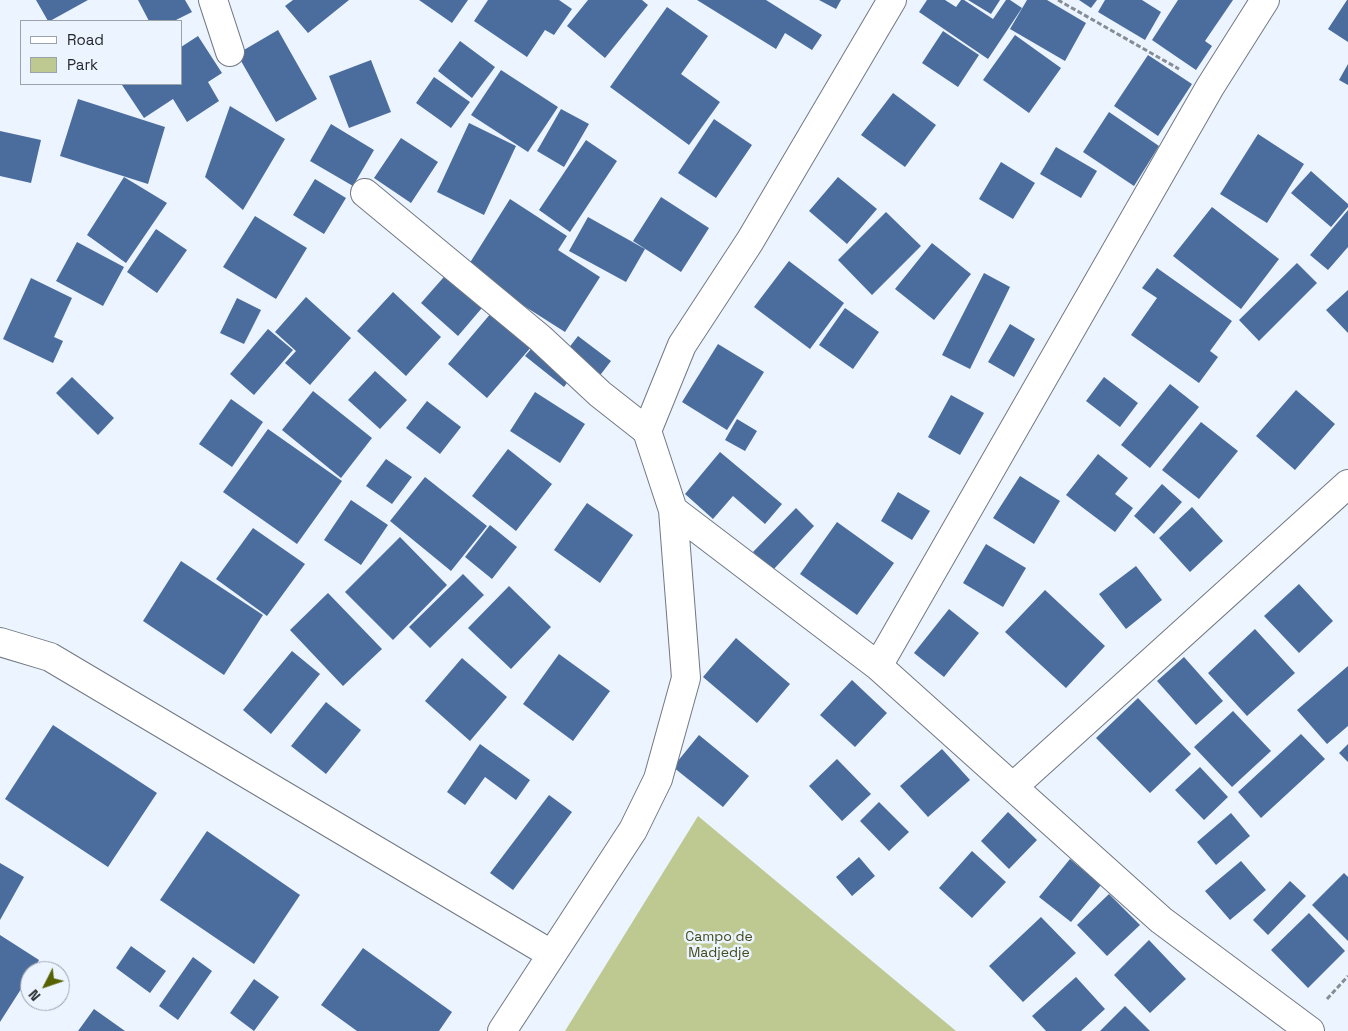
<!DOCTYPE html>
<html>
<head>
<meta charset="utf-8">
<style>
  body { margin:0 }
  #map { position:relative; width:1348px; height:1031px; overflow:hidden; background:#ecf4ff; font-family:"Space Grotesk",sans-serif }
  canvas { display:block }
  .legend { position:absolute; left:20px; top:20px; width:162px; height:65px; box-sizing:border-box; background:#ecf4ff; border:1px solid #9ca2aa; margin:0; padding:6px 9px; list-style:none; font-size:15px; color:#24272b }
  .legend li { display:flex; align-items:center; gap:10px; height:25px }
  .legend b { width:25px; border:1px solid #9ca2aa }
  .north { position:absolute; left:20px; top:961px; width:50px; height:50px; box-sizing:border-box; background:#ecf4ff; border:1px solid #9ca2aa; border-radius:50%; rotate:229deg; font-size:14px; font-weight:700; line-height:20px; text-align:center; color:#24272b }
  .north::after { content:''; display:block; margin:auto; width:18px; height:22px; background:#566100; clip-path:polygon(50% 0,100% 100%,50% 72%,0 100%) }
</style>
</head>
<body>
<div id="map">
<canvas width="1348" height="1031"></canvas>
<ul class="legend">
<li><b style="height:6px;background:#fff"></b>Road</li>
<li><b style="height:14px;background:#bec992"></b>Park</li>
</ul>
<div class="north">N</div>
</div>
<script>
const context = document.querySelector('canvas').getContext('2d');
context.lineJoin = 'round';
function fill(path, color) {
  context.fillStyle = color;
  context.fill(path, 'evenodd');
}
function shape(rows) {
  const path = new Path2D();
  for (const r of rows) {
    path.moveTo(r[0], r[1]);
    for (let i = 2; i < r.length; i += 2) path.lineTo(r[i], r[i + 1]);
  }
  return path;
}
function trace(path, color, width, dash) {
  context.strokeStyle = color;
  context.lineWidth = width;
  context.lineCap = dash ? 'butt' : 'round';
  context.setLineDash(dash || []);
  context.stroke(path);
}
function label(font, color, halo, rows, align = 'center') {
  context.font = font + ' "Space Grotesk",sans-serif';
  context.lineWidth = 5;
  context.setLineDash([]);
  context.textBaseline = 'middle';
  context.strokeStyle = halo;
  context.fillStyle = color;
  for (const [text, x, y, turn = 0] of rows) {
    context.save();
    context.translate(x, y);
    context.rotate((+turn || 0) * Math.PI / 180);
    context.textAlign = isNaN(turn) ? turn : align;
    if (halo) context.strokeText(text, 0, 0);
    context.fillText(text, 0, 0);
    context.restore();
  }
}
const green = shape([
  [698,816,956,1031,565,1031]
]);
const building = shape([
  [36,0,88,0,50,21,48,21],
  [138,0,185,0,192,12,174,21,149,21],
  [293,0,349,0,308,33,285,6],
  [419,0,468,0,452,23],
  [488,0,559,0,572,9,554,35,545,30,527,57,474,21],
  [588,0,642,0,648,5,605,58,567,26],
  [697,0,766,0,822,35,812,50,785,33,776,49],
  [819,0,841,0,836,9],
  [927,0,945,0,956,7,961,0,964,0,993,19,1006,0,1010,0,1022,8,988,59,919,12],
  [968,0,1000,0,991,14],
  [1027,0,1047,0,1086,23,1065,61,1010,29],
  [1079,0,1097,0,1091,8],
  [1105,0,1142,0,1161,12,1145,40,1098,12],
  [1178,0,1233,0,1205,41,1212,46,1196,70,1152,40],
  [1347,0,1348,0,1348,42,1328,29],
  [667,7,708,36,681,74,720,102,689,145,610,87],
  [278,30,317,99,276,122,237,54],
  [943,31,979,55,958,87,922,63],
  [1015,35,1061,68,1029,113,983,80],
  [198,36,222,73,208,82,219,101,187,122,173,99,144,118,122,85,181,84,181,47],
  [460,41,495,67,472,98,438,71],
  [1148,55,1192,84,1158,136,1114,106],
  [371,60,391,112,349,128,329,76],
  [1348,64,1348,85,1339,80],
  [501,70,558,107,528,152,471,115],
  [434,77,470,102,451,128,416,103],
  [893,93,936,125,905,167,861,135],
  [78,99,165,127,148,184,60,156],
  [230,106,285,139,243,210,205,177],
  [561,109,589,124,564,167,537,151],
  [1109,112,1159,146,1134,186,1083,152],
  [714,119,752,145,716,198,678,173],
  [469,123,516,146,484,215,437,192],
  [331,124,374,150,353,186,310,161],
  [0,131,41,140,31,183,0,176],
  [1258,134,1304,164,1267,223,1220,194],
  [401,138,438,162,411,203,374,178],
  [586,140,617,161,570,232,539,210],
  [1056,147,1097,171,1081,198,1040,174],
  [1001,162,1035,183,1013,219,979,199],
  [1311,171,1348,204,1348,207,1331,227,1291,193],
  [124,177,167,203,126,263,87,235],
  [838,177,877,209,847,244,809,211],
  [315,179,346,198,324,234,293,215],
  [661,197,709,228,681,272,633,241],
  [510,199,567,236,558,250,600,277,565,332,466,269],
  [1212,207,1279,259,1241,309,1173,256],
  [1348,210,1348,247,1328,270,1310,255],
  [886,212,921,246,872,295,838,260],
  [255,216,307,248,276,299,223,267],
  [588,217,645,249,626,282,569,251],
  [156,229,187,250,157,293,127,272],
  [77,242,124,267,103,306,56,281],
  [932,243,971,274,934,320,895,289],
  [789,261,844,303,810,349,754,307],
  [1297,263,1317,283,1259,341,1239,320],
  [1157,268,1232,321,1210,351,1218,357,1199,383,1131,335,1157,298,1142,288],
  [450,270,487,302,458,336,421,303],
  [984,273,1010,287,970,369,942,355],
  [31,278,72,298,54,337,63,341,53,363,3,339],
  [1348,290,1348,333,1326,310],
  [393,292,441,337,406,376,357,331],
  [306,297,351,338,310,385,285,363,296,351,275,332],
  [237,298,261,310,244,344,220,333],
  [845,308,879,332,853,369,819,345],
  [492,312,532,346,487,398,448,364],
  [1010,324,1035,339,1014,377,988,362],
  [268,329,293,350,254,395,230,374],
  [578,336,611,361,598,378,565,353],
  [536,343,574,373,564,387,525,356],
  [718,344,764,372,727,430,682,402],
  [375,371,407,400,380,429,348,400],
  [72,377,114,418,98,435,56,393],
  [1104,377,1138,403,1120,427,1086,401],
  [1170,384,1199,407,1150,468,1121,445],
  [1296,390,1335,424,1295,470,1256,436],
  [313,391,372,438,341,478,282,430],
  [535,392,585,424,560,463,510,431],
  [951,395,984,413,960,455,928,437],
  [231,399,263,422,232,467,199,444],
  [427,401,461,427,440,454,406,428],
  [737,419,757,431,745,451,725,440],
  [1201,422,1238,451,1199,499,1162,470],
  [268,429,342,481,297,544,223,492],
  [508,449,552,484,516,531,472,496],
  [720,452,782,504,765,524,733,496,713,519,685,494],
  [1098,454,1128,478,1115,494,1133,508,1115,532,1066,495],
  [386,459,412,477,392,504,366,486],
  [1020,476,1060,501,1034,544,993,518],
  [425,477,487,526,451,571,390,521],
  [1162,484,1182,502,1154,534,1134,516],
  [898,492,930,511,912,540,881,521],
  [351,500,388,525,361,565,324,540],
  [587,503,633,535,600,583,554,550],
  [1192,507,1223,541,1190,572,1159,538],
  [796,508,814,526,773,570,753,552],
  [837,522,894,563,857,615,800,574],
  [490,525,517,547,492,579,465,557],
  [253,528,305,564,267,616,216,579],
  [400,537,447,585,393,640,345,592],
  [986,544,1026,568,1003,607,963,583],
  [181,561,263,615,224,675,143,621],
  [1136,566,1162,600,1126,629,1099,594],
  [463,574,484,595,430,648,409,627],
  [1299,584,1333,621,1299,653,1264,616],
  [509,586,551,627,511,669,468,628],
  [1045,590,1105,646,1066,688,1005,632],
  [328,593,382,649,343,686,290,630],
  [949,609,979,633,944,677,914,653],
  [1255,629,1295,673,1247,716,1208,673],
  [736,638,790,684,757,723,703,677],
  [292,651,320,674,271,734,243,710],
  [559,654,610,691,573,741,523,704],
  [1184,657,1223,701,1196,725,1157,681],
  [462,658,507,697,470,741,425,701],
  [1348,666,1348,726,1327,744,1297,710],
  [852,680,887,713,855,747,820,715],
  [1138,698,1191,754,1150,793,1096,738],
  [326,702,361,730,326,774,291,746],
  [1233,711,1271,751,1232,787,1194,747],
  [53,725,157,793,108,867,5,799],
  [1301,734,1325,759,1261,818,1238,792],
  [699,735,749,776,723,807,673,767],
  [480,744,530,780,516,800,485,777,465,805,447,792],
  [1348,744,1348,762,1339,753],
  [942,749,970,780,928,817,900,786],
  [837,759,871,794,842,821,809,786],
  [1200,767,1228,797,1204,820,1175,790],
  [549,795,572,812,513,890,490,873],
  [879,802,909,832,889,851,860,821],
  [1008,812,1037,840,1009,869,981,841],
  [1231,813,1250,836,1216,865,1197,842],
  [207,831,300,895,254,964,160,900],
  [972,851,1006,882,972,918,939,888],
  [859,857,875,876,852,896,836,877],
  [1070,859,1101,885,1071,922,1039,897],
  [1241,861,1266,890,1230,920,1205,891],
  [0,863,24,877,0,920],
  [1344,873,1348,877,1348,941,1312,905],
  [1290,881,1306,896,1268,935,1253,920],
  [1109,894,1140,925,1107,956,1077,925],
  [1309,913,1345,951,1308,988,1271,950],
  [1041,917,1076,953,1023,1002,989,966],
  [0,935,39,960,33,971,30,971,30,975,0,1022],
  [1149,940,1186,979,1150,1013,1114,975],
  [131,946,166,971,150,993,116,968],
  [363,948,452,1012,439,1031,357,1031,321,1005],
  [193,957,212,971,178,1020,159,1006],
  [1076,977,1105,1009,1081,1031,1046,1031,1032,1016],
  [254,979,279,997,254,1031,230,1013],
  [1125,1006,1150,1031,1100,1031],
  [94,1009,125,1031,78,1031]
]);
const path = shape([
  [1058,0,1179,69],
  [1327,999,1348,976]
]);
const street = shape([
  [213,0,230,52],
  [365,193,540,338,600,394,647,431],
  [673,510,878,666,1161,920,1310,1031],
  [0,642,50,657,551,954],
  [878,666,1210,87,1265,0],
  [1014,786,1348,484],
  [502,1031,633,830,658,779,686,678,673,510,647,431,682,345,750,241,892,0]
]);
const parkNames = [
  ["Campo de",719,937],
  ["Madjedje",719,953]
];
fill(green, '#bec992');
fill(building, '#4b6d9e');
trace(street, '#727983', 30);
trace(path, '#878d94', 3, [5, 2.5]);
trace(street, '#fff', 28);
label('14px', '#454c1c', '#ecf4ff', parkNames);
</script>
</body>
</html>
